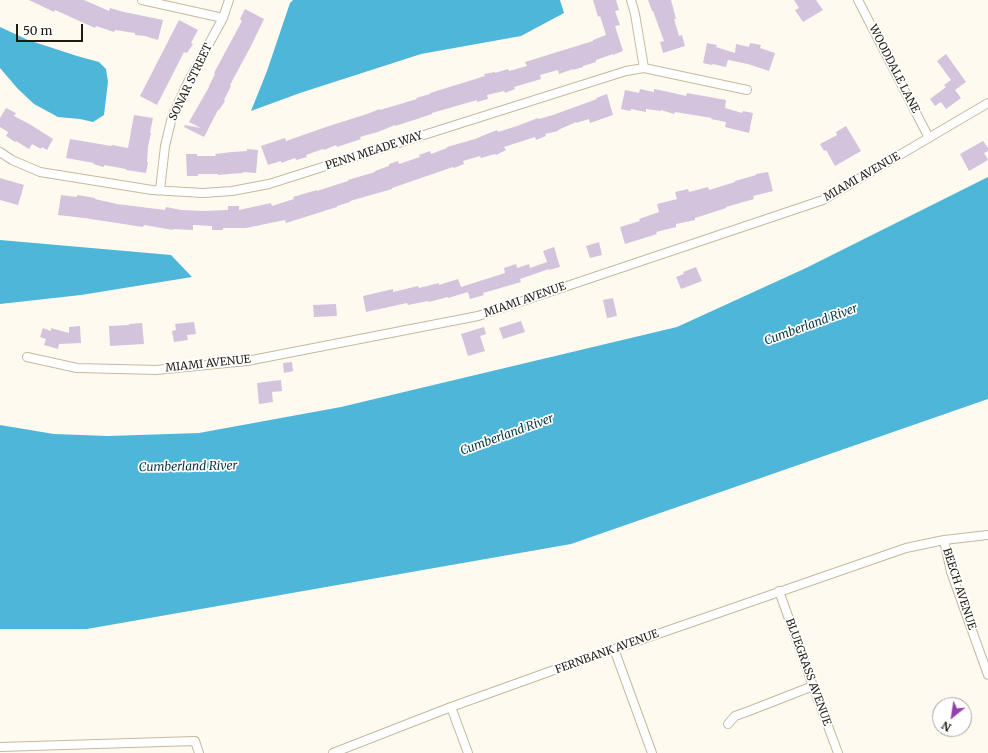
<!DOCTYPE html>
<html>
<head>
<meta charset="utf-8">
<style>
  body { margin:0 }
  #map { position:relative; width:988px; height:753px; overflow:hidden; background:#fefaef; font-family:Merriweather,serif }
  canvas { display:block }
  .north { position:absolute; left:932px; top:697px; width:40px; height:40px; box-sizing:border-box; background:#fff; border:1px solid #a6a4a0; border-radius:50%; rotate:210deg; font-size:11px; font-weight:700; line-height:16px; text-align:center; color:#201b11 }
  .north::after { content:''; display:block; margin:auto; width:14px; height:18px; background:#9340af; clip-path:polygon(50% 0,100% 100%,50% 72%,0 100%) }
  .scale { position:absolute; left:16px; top:24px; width:67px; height:18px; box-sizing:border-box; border:2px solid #201b11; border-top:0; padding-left:5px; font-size:12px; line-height:14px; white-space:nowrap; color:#201b11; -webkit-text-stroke:3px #fff; paint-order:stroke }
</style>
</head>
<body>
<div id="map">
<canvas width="988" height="753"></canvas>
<div class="north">N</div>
<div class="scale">50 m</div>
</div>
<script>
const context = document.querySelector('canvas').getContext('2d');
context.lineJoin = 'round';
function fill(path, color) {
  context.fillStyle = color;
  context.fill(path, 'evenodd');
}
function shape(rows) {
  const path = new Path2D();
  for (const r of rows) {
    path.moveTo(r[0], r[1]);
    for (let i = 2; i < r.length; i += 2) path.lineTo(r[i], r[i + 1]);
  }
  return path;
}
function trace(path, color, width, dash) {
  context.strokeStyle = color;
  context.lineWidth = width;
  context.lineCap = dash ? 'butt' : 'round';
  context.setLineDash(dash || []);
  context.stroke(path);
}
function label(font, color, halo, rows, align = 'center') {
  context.font = font + ' Merriweather,serif';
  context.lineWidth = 3.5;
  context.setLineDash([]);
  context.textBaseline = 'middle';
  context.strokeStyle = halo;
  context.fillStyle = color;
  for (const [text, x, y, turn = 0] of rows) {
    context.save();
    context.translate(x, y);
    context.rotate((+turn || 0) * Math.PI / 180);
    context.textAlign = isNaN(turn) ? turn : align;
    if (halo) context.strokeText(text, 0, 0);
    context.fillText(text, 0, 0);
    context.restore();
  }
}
const water = shape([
  [293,0,560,0,564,13,521,36,421,54,300,93,251,111,267,71,290,3],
  [0,27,28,40,77,56,99,62,106,69,108,82,104,115,93,122,80,119,58,117,34,104,18,89,0,68],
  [988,177,988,399,571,544,87,629,0,629,0,425,54,434,108,436,199,433,341,407,677,327,806,268],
  [0,240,171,255,192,277,81,295,0,304]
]);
const building = shape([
  [29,0,84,0,109,11,110,8,124,12,163,20,158,40,145,36,135,35,135,33,115,30,114,32,96,26,95,28,55,10,54,12],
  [593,0,616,0,619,10,615,11,620,25,615,26,623,51,613,55,613,54,596,60,596,62,583,66,583,67,573,70,573,69,559,74,558,70,540,75,541,79,514,87,515,89,505,93,504,91,487,95,488,99,477,102,477,100,432,113,432,114,414,120,395,126,395,125,378,132,360,137,361,139,337,147,336,145,324,150,323,149,306,155,307,157,296,160,295,158,281,163,281,161,268,165,261,146,285,138,286,141,329,126,367,114,380,109,380,110,417,99,416,98,430,94,430,93,485,76,484,74,495,72,495,73,508,69,509,71,527,66,525,62,593,41,593,40,606,35,600,16,598,17],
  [648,0,671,0,676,19,674,19,679,36,682,35,685,46,663,53,660,42,664,41,653,11,652,11],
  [794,0,816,0,823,10,803,22,795,10,799,8],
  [245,9,264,19,251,46,230,85,231,86,224,100,225,101,219,110,218,110,204,137,184,127,185,125,201,128,189,122,209,87,209,86,215,74,214,73,242,21,240,19],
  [179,20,198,30,191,43,193,44,187,53,184,52,157,105,140,96],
  [707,43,717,45,716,47,735,53,736,44,749,47,750,43,761,45,760,48,775,53,769,71,748,64,728,60,726,67,713,64,712,65,703,63],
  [946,54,966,82,955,90,961,98,946,109,941,102,935,106,930,99,946,87,944,85,951,80,937,61],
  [640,89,654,92,654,89,669,92,686,96,687,93,726,100,725,108,742,113,743,111,753,113,749,133,725,127,726,122,711,119,712,118,675,112,674,114,661,110,661,111,646,109,646,112,631,109,630,111,621,109,625,90,639,93],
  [607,94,613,115,590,123,589,119,576,123,576,122,558,130,558,131,545,134,546,136,536,140,535,137,504,147,506,150,496,155,495,154,481,158,480,156,463,161,464,164,454,168,453,167,392,188,392,189,350,201,350,202,337,206,337,207,286,223,285,220,246,228,223,228,223,230,212,230,212,226,193,225,193,230,173,229,173,230,144,225,143,227,84,218,58,215,61,195,77,197,77,195,95,198,95,199,117,204,165,210,166,207,181,210,203,211,228,210,228,206,239,206,239,210,271,203,272,206,294,199,293,197,317,190,317,191,348,181,348,180,358,177,375,172,375,171,389,166,389,164,398,161,399,164,420,157,419,155,430,151,431,154,447,148,447,147,475,139,497,130,498,132,517,126,538,118,539,119,553,115,597,99,596,98],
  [6,108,16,113,14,116,31,125,53,139,47,150,42,147,41,149,32,144,29,149,16,141,15,142,6,136,8,132,0,127,0,118],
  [134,115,153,118,150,133,151,133,148,147,147,162,148,162,146,173,126,170,126,169,104,165,104,167,93,164,94,163,66,158,70,139,111,146,112,145,128,148],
  [846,126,861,151,835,166,826,150,824,151,820,144,837,135,836,132],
  [983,141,988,148,988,151,984,153,988,160,969,171,960,154],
  [247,149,258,150,256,173,243,172,243,173,229,174,218,175,218,174,198,174,198,176,187,176,186,154,197,154,197,156,216,156,215,154,232,152,247,151],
  [768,172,773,191,753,196,754,199,726,207,726,208,695,218,695,220,676,224,676,227,656,232,657,234,625,244,620,227,640,221,639,219,659,212,657,204,677,199,675,192,688,189,689,192,708,187,709,190,735,182,735,181,756,175,756,174],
  [0,178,24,185,18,205,0,200],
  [599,242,602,255,590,258,586,246],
  [554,247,560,267,549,270,549,269,520,279,521,282,483,293,484,295,470,299,468,292,448,298,448,297,429,302,428,301,408,305,407,303,366,312,363,296,393,289,393,292,418,286,419,288,439,283,439,285,458,279,461,287,505,273,504,268,516,264,517,268,529,264,530,268,547,262,543,251],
  [696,267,702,281,681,289,676,277,684,274,683,272],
  [613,298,617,316,607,318,603,300],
  [336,304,337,316,314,317,313,305],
  [521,321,525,332,503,339,499,328],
  [194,322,196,334,187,335,188,340,174,342,172,331,176,330,175,324],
  [142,323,144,344,110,346,109,326,129,325,129,324],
  [80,326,81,343,59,344,58,349,44,345,46,339,40,337,43,328,51,331,51,328,69,333,69,327],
  [484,327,486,334,480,336,485,351,468,356,461,334],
  [292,362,293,371,284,373,283,363],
  [281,380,282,391,272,392,273,402,259,404,257,383]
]);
const street = shape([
  [142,0,223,18],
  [631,0,635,14,644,68],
  [858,0,929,138],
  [0,152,12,160,40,172,152,190,203,193,232,191,269,184,626,71,644,68,747,90],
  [160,190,165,146,172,117,187,84,223,18,229,0],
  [27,357,77,368,156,370,247,361,478,316,823,200,988,103],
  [944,540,951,572,988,675],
  [779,591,813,686,838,753],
  [614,649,652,753],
  [451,707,468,753],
  [728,724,735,716,749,711,813,686],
  [0,747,195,741,199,753],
  [333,753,451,707,554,670,906,548,944,540,988,535]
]);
const streetNames = [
  ["WOODDALE LANE",894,69,63],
  ["SONAR STREET",191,82,-64],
  ["PENN MEADE WAY",374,151,-18],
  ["MIAMI AVENUE",862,177,-30],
  ["MIAMI AVENUE",525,300,-19],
  ["MIAMI AVENUE",208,364,-6],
  ["BEECH AVENUE",959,589,72],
  ["FERNBANK AVENUE",607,652,-20],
  ["BLUEGRASS AVENUE",808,672,70]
];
const waterNames = [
  ["Cumberland River",811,325,-20],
  ["Cumberland River",507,435,-20],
  ["Cumberland River",188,467,-1]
];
fill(water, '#4eb6d8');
fill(building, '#d3c3dc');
trace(street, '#c5b99f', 10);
trace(street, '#fff', 8);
label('11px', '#201b11', '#fff', streetNames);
label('italic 12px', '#073846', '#fff', waterNames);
</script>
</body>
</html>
